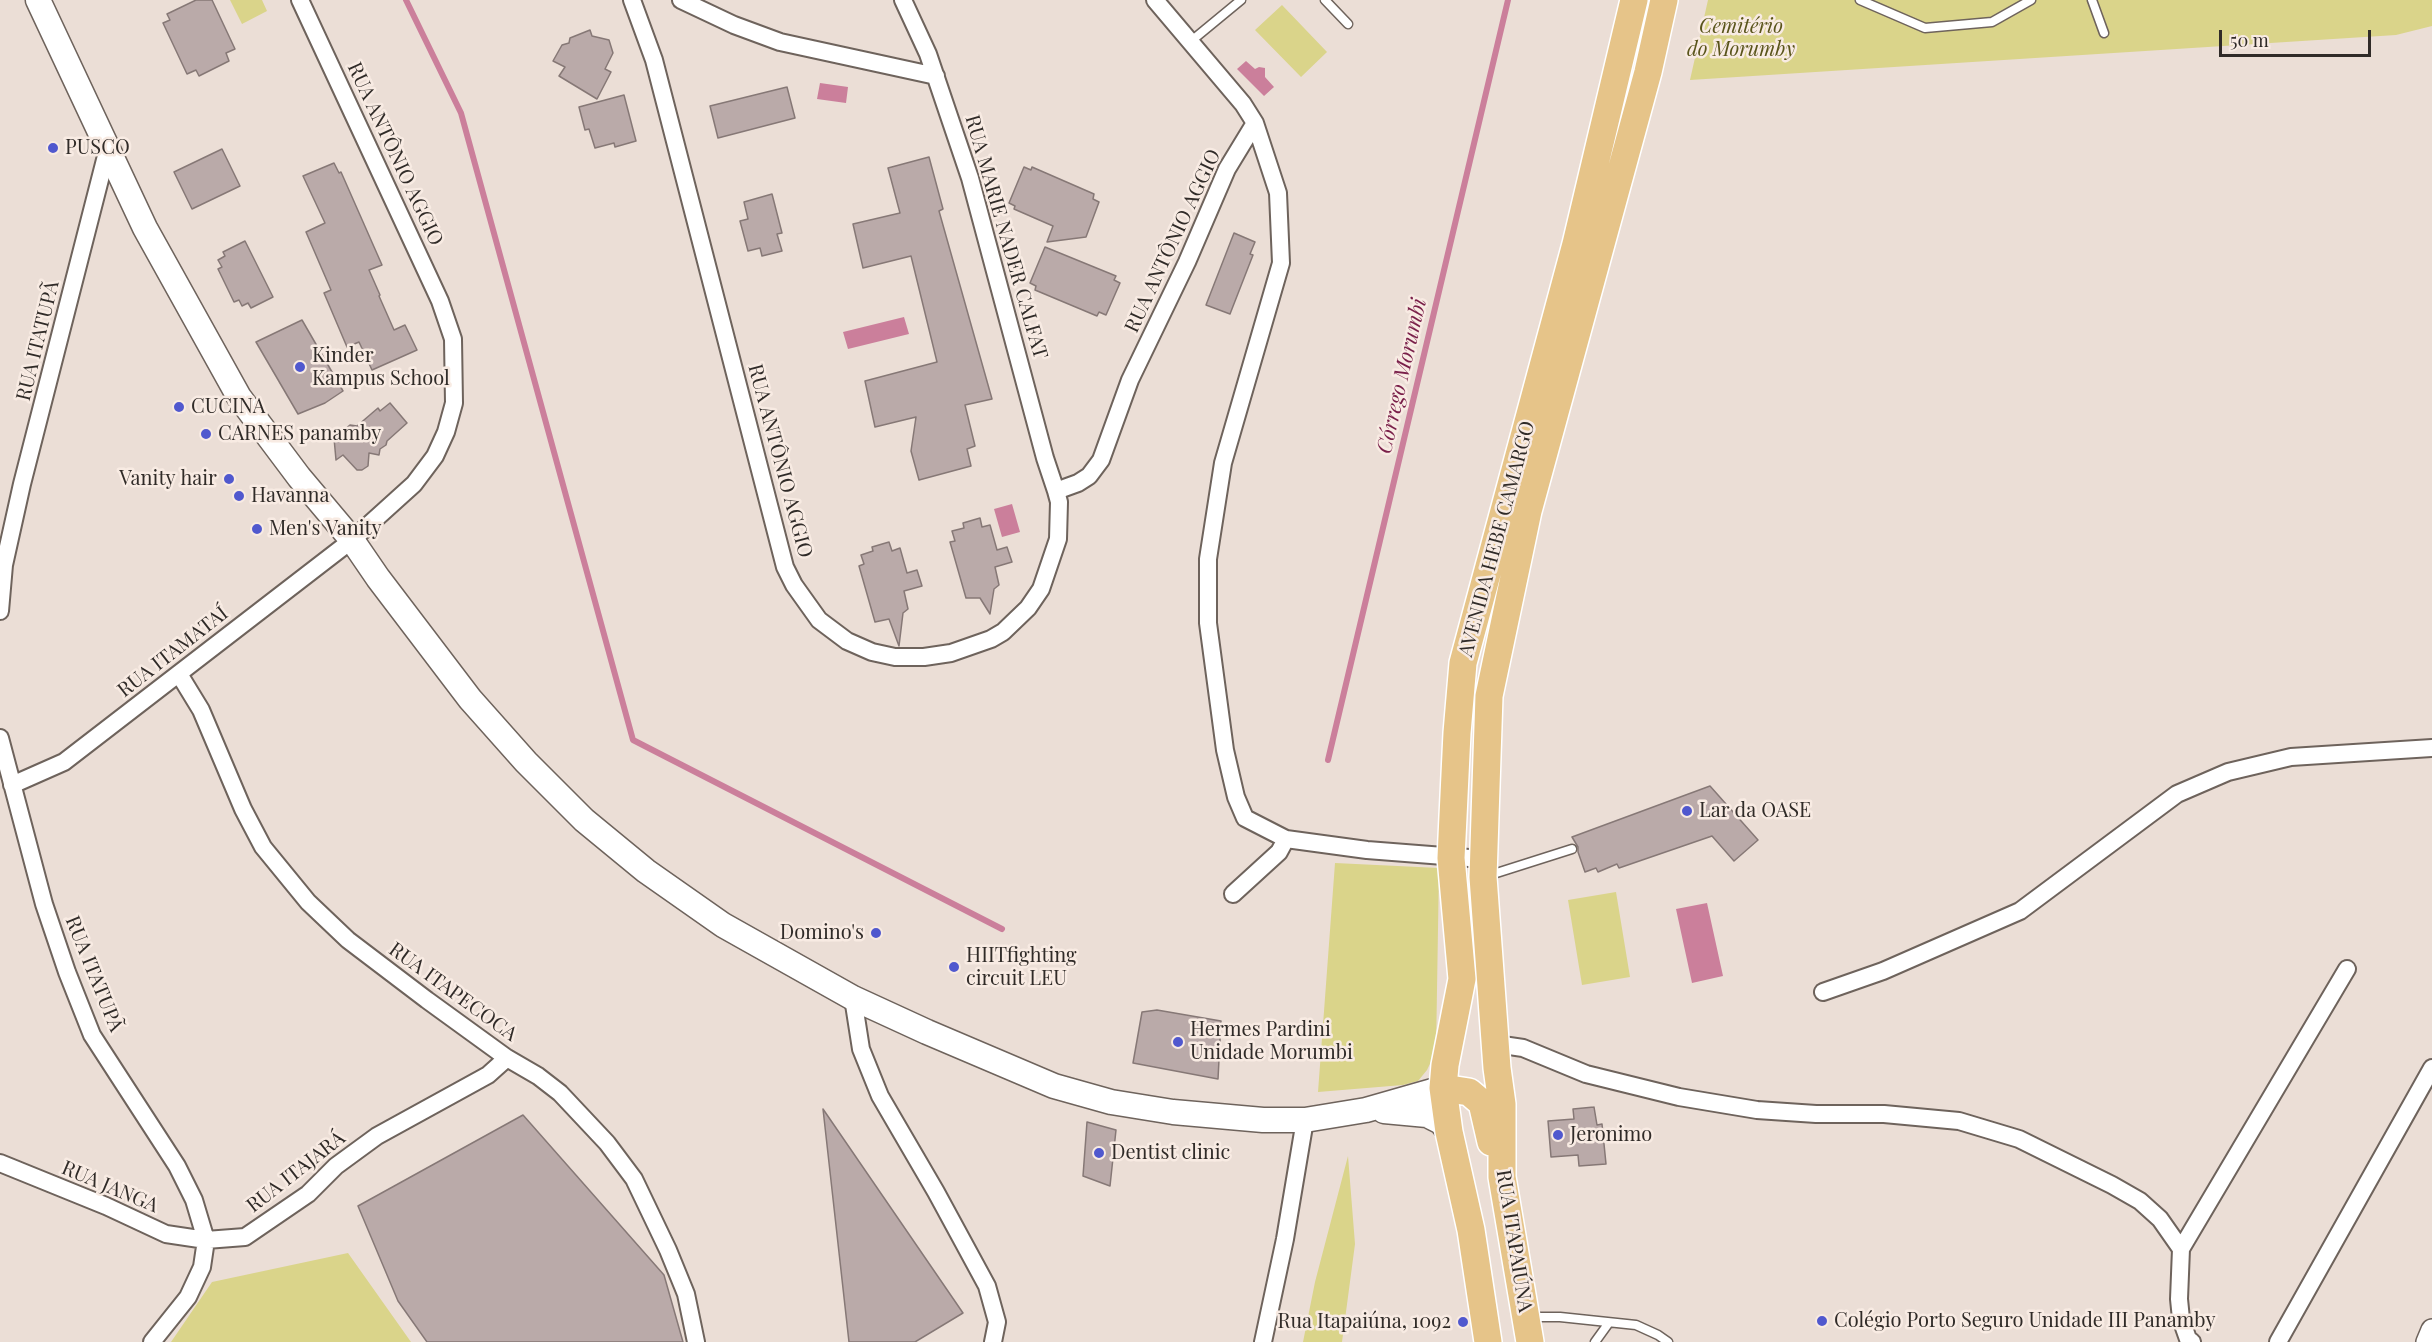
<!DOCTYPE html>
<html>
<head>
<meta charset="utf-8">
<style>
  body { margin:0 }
  #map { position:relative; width:2432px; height:1342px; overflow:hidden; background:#ebded6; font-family:"Playfair Display",serif }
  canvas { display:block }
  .scale { position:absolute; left:2219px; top:30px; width:152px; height:27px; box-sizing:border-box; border:3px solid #302b28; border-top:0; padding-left:8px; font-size:18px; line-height:21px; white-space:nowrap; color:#302b28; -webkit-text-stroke:4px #f8ebe3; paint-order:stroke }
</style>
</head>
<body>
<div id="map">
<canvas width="2432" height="1342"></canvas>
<div class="scale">50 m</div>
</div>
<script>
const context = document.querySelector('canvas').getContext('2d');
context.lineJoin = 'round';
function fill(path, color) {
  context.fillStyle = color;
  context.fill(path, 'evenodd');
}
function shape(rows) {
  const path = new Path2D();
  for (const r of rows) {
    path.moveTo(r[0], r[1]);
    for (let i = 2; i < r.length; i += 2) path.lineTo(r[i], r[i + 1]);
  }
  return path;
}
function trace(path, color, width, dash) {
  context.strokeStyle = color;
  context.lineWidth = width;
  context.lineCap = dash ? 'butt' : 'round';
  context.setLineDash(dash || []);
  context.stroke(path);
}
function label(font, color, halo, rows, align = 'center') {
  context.font = font + ' "Playfair Display",serif';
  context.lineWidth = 5;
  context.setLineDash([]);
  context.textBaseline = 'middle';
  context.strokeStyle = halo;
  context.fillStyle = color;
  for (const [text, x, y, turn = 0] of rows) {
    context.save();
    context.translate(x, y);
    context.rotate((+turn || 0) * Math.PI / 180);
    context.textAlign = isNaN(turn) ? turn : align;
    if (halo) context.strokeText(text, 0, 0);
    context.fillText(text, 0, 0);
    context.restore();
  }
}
const green = shape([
  [230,0,262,0,267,11,242,24],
  [1708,0,2432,0,2432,26,2396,35,1690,80],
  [1282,5,1327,52,1301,77,1255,30],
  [1335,863,1439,868,1436,1051,1427,1070,1418,1081,1403,1085,1318,1092],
  [1616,892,1630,977,1582,985,1568,900],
  [1348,1156,1355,1244,1342,1342,1303,1342,1315,1282],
  [348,1253,411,1342,171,1342,212,1282]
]);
const water = shape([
  [1246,61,1255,69,1259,67,1265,68,1265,77,1274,87,1264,96,1237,69],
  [820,83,848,87,846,103,817,99],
  [904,317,909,334,848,349,843,332],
  [1012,504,1020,532,1002,537,994,509],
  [1707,903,1723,976,1692,983,1676,909]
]);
const stream = shape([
  [406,0,461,113,633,740,1002,929],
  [1328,760,1508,0]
]);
const building = shape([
  [196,0,212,0,235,49,226,53,229,61,199,76,196,70,187,74,163,23,170,20,167,14,196,0],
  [590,30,592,36,609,40,613,53,605,69,611,72,597,99,559,76,565,67,553,61,562,45,569,43,570,38,590,30],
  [787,87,795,118,718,138,710,106,787,87],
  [624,95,636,141,615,147,614,143,595,148,589,129,585,130,579,107,624,95],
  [222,149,240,186,192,209,174,172,222,149],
  [929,157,943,209,939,211,992,399,965,405,975,446,967,449,971,466,919,480,911,451,916,417,875,427,865,381,937,362,911,256,863,268,853,224,900,213,888,168,929,157],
  [334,163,339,173,341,172,382,265,369,270,380,295,379,296,394,330,405,325,417,350,372,370,359,342,347,347,324,293,331,290,306,232,325,223,303,176,334,163],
  [1024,167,1031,170,1032,167,1094,194,1093,199,1099,202,1086,237,1047,242,1053,226,1014,209,1015,206,1009,203,1024,167],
  [772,194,782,233,777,234,782,251,762,256,760,248,748,251,740,221,748,219,744,202,772,194],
  [1234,233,1255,242,1250,254,1253,255,1230,314,1206,305,1234,233],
  [245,241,273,297,251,308,248,303,242,306,239,300,234,302,218,269,222,267,218,260,225,256,223,252,245,241],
  [1045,247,1116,276,1114,280,1120,283,1106,315,1099,312,1097,316,1035,290,1036,286,1030,283,1045,247],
  [302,320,343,391,325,403,298,414,256,342,302,320],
  [390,403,407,423,387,441,386,445,380,449,379,455,369,453,368,466,362,470,357,470,343,455,336,460,334,438,350,425,357,426,378,408,380,411,390,403],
  [980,518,982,527,990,525,997,550,1007,547,1012,562,995,567,999,585,994,589,990,614,980,598,966,598,950,542,955,541,952,531,964,528,963,523,980,518],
  [889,542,892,551,900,548,907,573,917,570,922,586,904,591,908,609,903,613,899,646,889,619,875,622,859,566,864,564,861,555,873,551,872,547,889,542],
  [1710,786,1758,840,1734,861,1712,836,1619,868,1617,864,1598,872,1596,868,1585,872,1578,852,1578,847,1572,837,1710,786],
  [1157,1010,1221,1021,1218,1079,1133,1063,1142,1012,1157,1010],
  [1594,1107,1597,1125,1602,1124,1606,1164,1579,1166,1578,1155,1551,1157,1548,1121,1574,1119,1573,1109,1594,1107],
  [823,1109,963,1313,915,1342,849,1342,823,1109],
  [523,1115,664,1275,683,1342,427,1342,398,1301,358,1206,523,1115],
  [1087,1122,1116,1130,1110,1186,1083,1176,1087,1122]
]);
const service = shape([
  [1325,0,1348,24],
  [1860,0,1925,28,1992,22,2031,0],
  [2092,0,2104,33],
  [1190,42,1241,0],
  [1487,876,1572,849],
  [1529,1317,1560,1317,1636,1325,1658,1335,1668,1342],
  [1595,1342,1608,1324]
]);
const minor = shape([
  [632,0,654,60,785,567,794,585,819,620,847,641,872,652,895,657,924,657,951,653,991,639,1003,632,1028,608,1041,589,1058,539,1059,502,1056,491,1078,483,1089,476,1101,460,1130,380,1187,262,1227,169,1255,123],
  [681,0,734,25,780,42,936,76],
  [903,0,928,54,970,178,1045,458,1056,491],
  [1155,0,1243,104,1255,123,1278,193,1281,263,1223,463,1208,559,1208,623,1225,750,1236,797,1245,818,1286,839],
  [0,611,4,565,22,484,107,152],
  [179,674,201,710,243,809,263,847,308,902,348,940,427,1000,507,1058,538,1076,560,1093,607,1143,634,1179,668,1250,686,1294,696,1342],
  [0,738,44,904,67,972,92,1035,177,1166,194,1200,206,1240,202,1267,188,1297,152,1342],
  [12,785,64,762,352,540,414,484,435,456,446,432,454,403,453,339,440,301,300,0],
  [1233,894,1279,852,1286,839,1367,850,1482,859],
  [1823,992,1883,971,2020,911,2177,794,2228,772,2291,757,2432,748],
  [853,998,861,1049,880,1096,936,1192,987,1286,997,1322,993,1342],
  [1496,1044,1523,1048,1586,1074,1679,1097,1757,1110,1816,1114,1884,1114,1959,1121,2019,1139,2112,1185,2140,1201,2160,1219,2181,1249,2179,1299,2181,1319,2188,1339,2192,1342],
  [0,1163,106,1206,166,1234,206,1240,245,1237,308,1194,336,1166,377,1136,488,1075,507,1058],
  [2181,1249,2347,969],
  [1263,1342,1285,1239,1305,1120],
  [2278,1342,2432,1068]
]);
const tertiary = shape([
  [2427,1342,2432,1330]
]);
const secondary = shape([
  [38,0,145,228,239,397,299,477,352,540,378,578,470,699,526,762,584,820,646,871,723,925,853,998,927,1032,1054,1086,1111,1102,1173,1112,1263,1120,1305,1120,1366,1110,1443,1088],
  [1384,1111,1427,1115,1441,1122,1449,1132]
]);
const primary = shape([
  [1443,1088,1469,1092,1482,1103,1491,1142],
  [1488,1342,1471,1230,1449,1132,1443,1088,1445,1065,1462,979,1451,858,1457,733,1463,663,1576,244,1634,0],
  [1530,1342,1502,1177,1502,1104,1497,1068,1483,877,1489,696,1528,511,1648,72,1664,0]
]);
const markers = [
  [53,148,6,"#5058ce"],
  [300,367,6,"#5058ce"],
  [179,407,6,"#5058ce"],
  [206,434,6,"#5058ce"],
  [229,479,6,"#5058ce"],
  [239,496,6,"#5058ce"],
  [257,529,6,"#5058ce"],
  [1687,811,6,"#5058ce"],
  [876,933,6,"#5058ce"],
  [954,967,6,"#5058ce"],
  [1178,1042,6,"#5058ce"],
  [1558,1135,6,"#5058ce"],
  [1099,1153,6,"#5058ce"],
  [1822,1321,6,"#5058ce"],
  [1463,1322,6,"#5058ce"]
];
const parkNames = [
  ["Cemitério",1741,27],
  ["do Morumby",1741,50]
];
const poiNames = [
  ["PUSCO",65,148],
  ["Kinder",312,356],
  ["Kampus School",312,379],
  ["CUCINA",191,407],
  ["CARNES panamby",218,434],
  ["Vanity hair",217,479,"right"],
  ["Havanna",251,496],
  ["Men's Vanity",269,529],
  ["Lar da OASE",1699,811],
  ["Domino's",864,933,"right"],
  ["HIITfighting",966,956],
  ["circuit LEU",966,979],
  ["Hermes Pardini",1190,1030],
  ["Unidade Morumbi",1190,1053],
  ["Jeronimo",1570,1135],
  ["Dentist clinic",1111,1153],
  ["Colégio Porto Seguro Unidade III Panamby",1834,1321],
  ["Rua Itapaiúna, 1092",1451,1322,"right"]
];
const streetNames = [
  ["RUA ANTÔNIO AGGIO",395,154,65],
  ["RUA MARIE NADER CALFAT",1006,237,74],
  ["RUA ANTÔNIO AGGIO",1173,241,-65],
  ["RUA ITATUPÃ",38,341,-76],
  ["RUA ANTÔNIO AGGIO",780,461,75],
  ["AVENIDA HEBE CAMARGO",1497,539,-75],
  ["RUA ITAMATAÍ",173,652,-38],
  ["RUA ITATUPÃ",94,974,68],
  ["RUA ITAPECOCA",453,992,36],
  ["RUA ITAJARÁ",296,1172,-38],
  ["RUA JANGA",110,1187,23],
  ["RUA ITAPAIÚNA",1514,1241,81]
];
const waterNames = [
  ["Córrego Morumbi",1402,376,-77]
];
fill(green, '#dad48a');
fill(water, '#cb7f9b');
trace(stream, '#cb7f9b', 6);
fill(building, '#baaaa9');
trace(building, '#867876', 1.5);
trace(service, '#6e635c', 11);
trace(minor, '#6e635c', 20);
trace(tertiary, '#6e635c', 24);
trace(secondary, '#6e635c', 27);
trace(primary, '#fff', 30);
trace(service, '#fff', 8);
trace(minor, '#fff', 16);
trace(tertiary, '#fff', 21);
trace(secondary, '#fff', 24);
trace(primary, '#e6c489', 27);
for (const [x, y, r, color] of markers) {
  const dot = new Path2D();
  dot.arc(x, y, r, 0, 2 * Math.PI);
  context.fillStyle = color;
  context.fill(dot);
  trace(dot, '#f8ebe3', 2);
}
label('italic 20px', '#59541a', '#f8ebe3', parkNames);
label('20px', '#302b28', '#f8ebe3', poiNames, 'left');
label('20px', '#302b28', '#f8ebe3', streetNames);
label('italic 21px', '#791f49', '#f8ebe3', waterNames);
</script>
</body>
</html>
